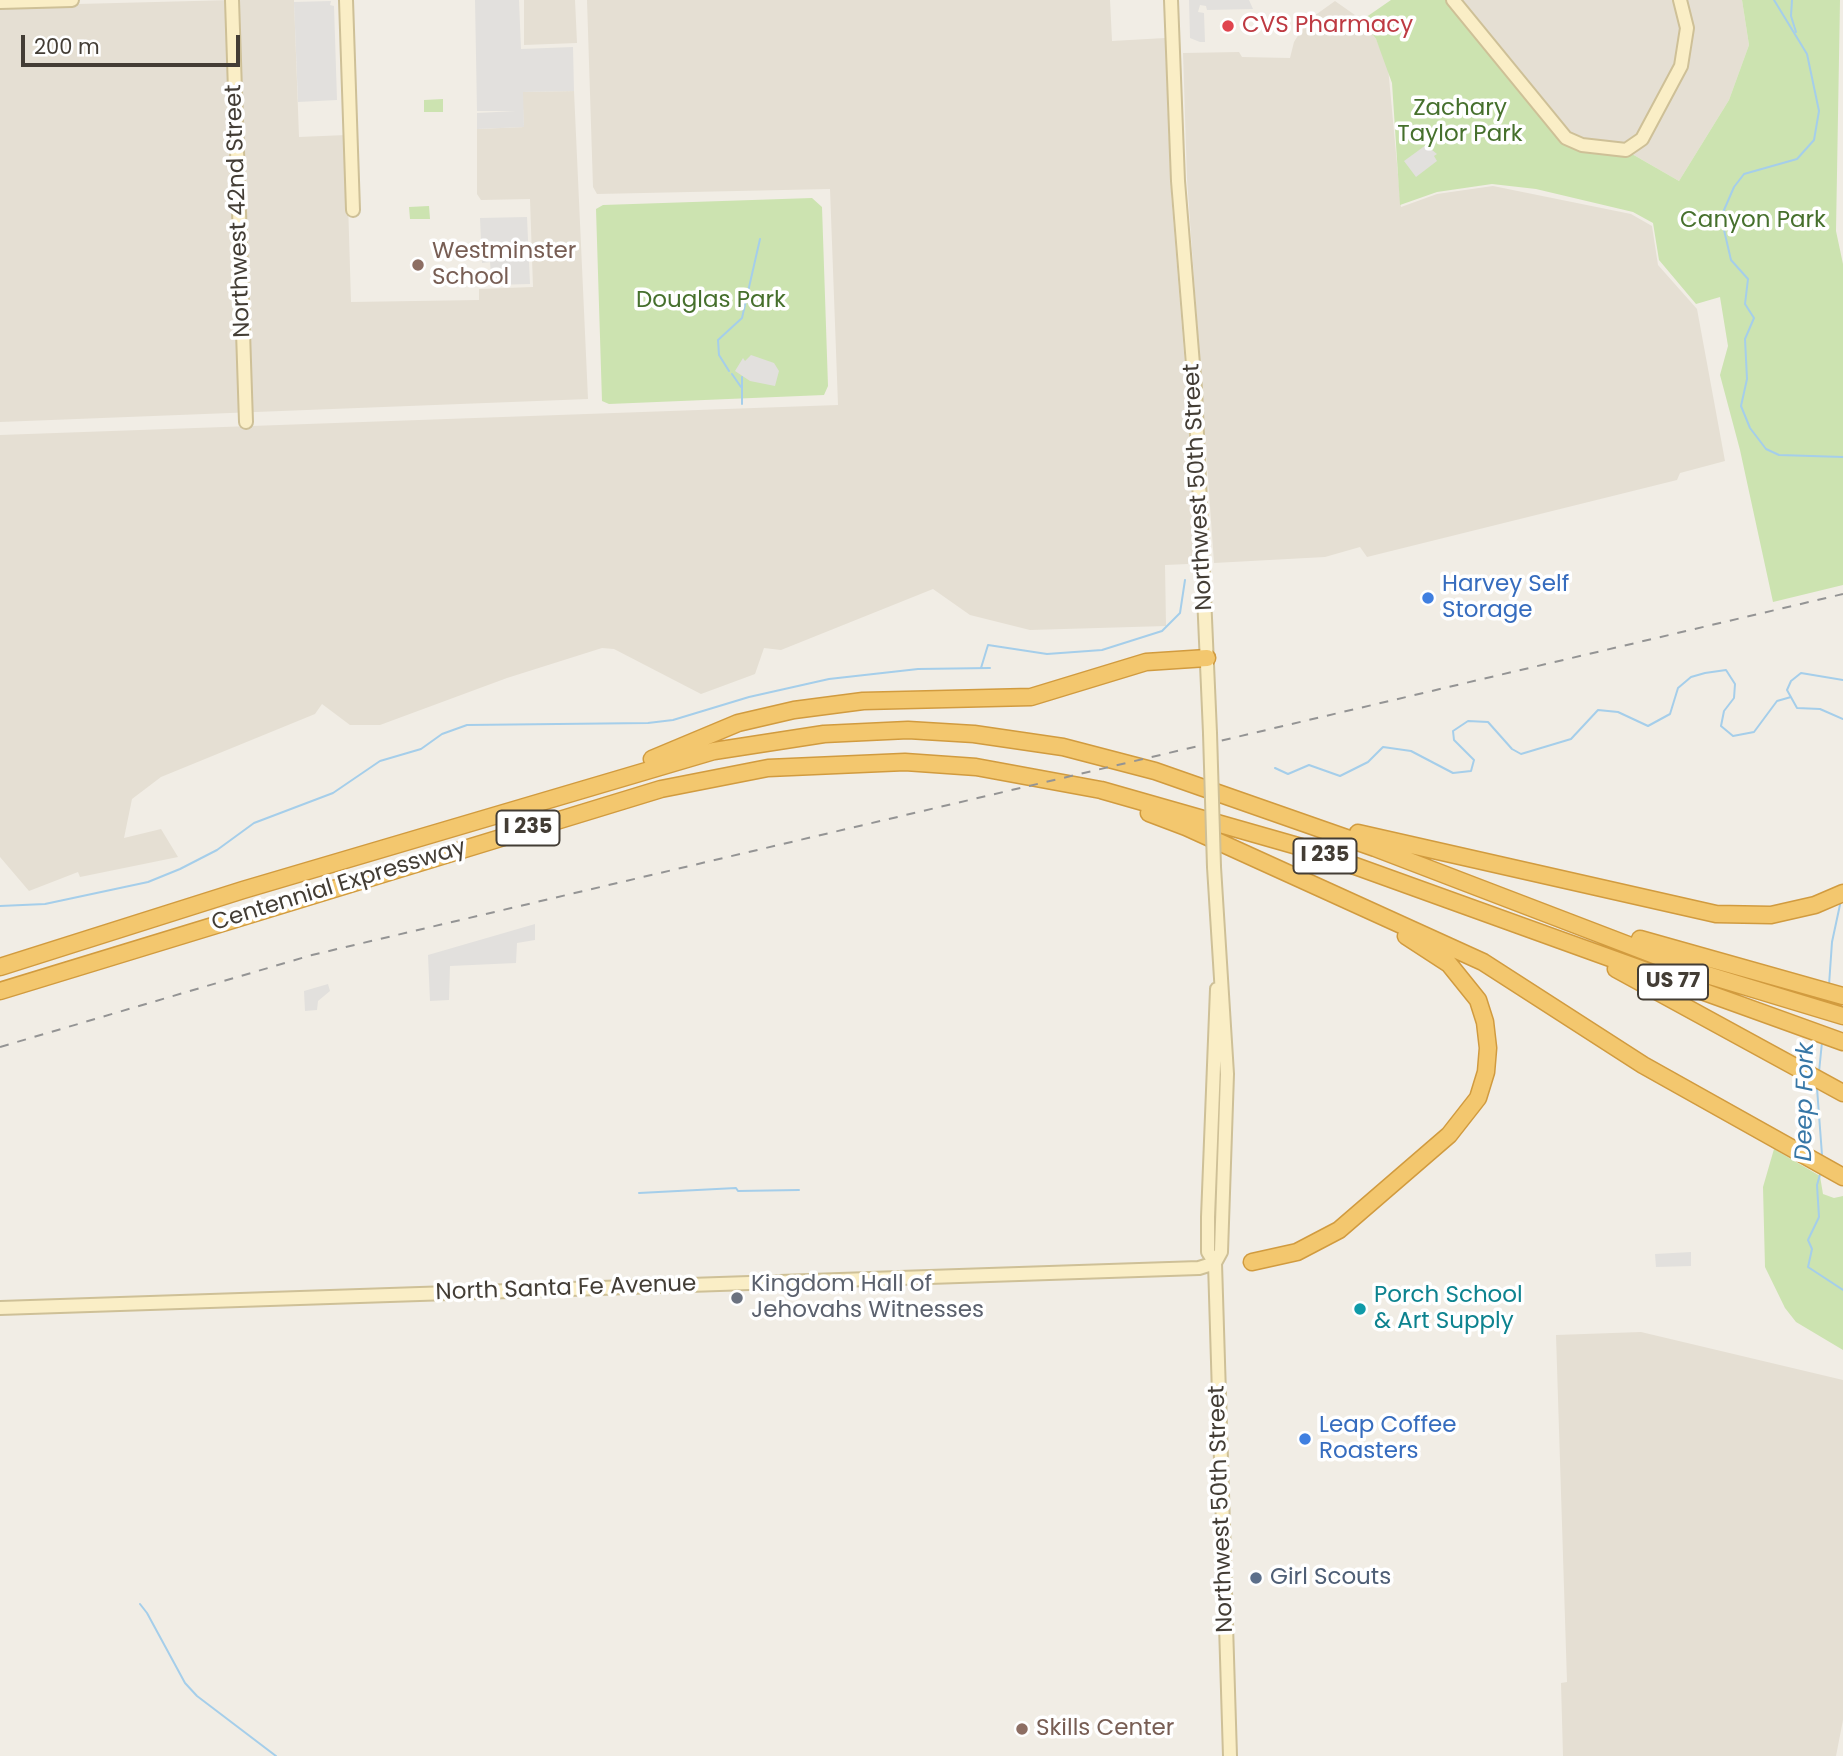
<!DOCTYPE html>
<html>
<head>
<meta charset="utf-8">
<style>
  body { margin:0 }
  #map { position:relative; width:1843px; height:1756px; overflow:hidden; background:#f1ede5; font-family:Poppins,sans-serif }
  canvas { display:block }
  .scale { position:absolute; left:21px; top:35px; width:219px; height:32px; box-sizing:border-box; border:4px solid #433d35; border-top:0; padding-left:9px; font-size:21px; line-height:24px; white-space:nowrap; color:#433d35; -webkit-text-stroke:5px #fff; paint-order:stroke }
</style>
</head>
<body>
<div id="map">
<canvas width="1843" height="1756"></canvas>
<div class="scale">200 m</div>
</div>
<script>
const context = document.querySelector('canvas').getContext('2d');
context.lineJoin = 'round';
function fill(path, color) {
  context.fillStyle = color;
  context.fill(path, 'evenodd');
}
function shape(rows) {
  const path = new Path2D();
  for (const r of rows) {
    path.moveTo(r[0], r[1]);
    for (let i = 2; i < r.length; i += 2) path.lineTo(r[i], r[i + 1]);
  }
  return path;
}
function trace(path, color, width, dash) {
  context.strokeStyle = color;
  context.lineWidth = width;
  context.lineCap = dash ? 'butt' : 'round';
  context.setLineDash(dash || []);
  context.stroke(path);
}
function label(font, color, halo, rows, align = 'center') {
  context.font = font + ' Poppins,sans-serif';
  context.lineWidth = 7;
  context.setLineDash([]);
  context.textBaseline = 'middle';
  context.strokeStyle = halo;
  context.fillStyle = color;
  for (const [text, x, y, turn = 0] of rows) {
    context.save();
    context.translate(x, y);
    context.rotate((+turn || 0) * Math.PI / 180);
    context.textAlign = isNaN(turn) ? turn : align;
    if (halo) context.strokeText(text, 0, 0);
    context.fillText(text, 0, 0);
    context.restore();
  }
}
const residential = shape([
  [233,0,294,0,299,137,346,135,351,302,479,300,479,289,533,287,530,199,481,200,477,194,477,129,524,127,522,92,574,91,588,399,0,422,0,6],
  [524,0,575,0,577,43,524,45],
  [587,0,1110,0,1112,41,1165,38,1171,192,1188,403,1195,554,1188,564,1165,565,1166,626,1030,630,970,615,933,589,781,650,764,648,755,674,701,694,614,649,602,648,507,678,380,725,350,725,322,704,315,714,161,777,132,799,124,838,161,829,178,857,80,877,78,872,29,891,0,857,0,435,838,405,830,189,597,194,593,187],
  [1459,0,1742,0,1749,45,1729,100,1679,181,1632,154,1626,146,1573,137],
  [1335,1,1362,20,1376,39,1388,67,1401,207,1437,194,1493,186,1631,214,1652,226,1658,265,1697,309,1725,461,1680,473,1677,480,1367,557,1360,547,1325,557,1214,563,1187,179,1183,53,1239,52,1242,57,1290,58,1294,42,1307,21],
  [1641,1332,1843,1380,1843,1720,1836,1756,1563,1756,1561,1683,1567,1682,1556,1335]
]);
const green = shape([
  [1391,0,1446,0,1558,138,1569,146,1632,154,1679,181,1729,100,1749,45,1742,0,1840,0,1836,231,1843,264,1843,585,1773,602,1740,450,1720,375,1728,346,1720,297,1696,304,1659,260,1653,223,1633,212,1536,189,1492,184,1437,192,1400,205,1392,83,1376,39,1362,20],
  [443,99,443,112,424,112,424,100],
  [812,198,822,207,828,386,824,395,609,404,602,401,596,209,603,205],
  [429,206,430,219,410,219,409,207],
  [1774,1149,1820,1176,1823,1194,1834,1198,1843,1196,1843,1350,1796,1322,1785,1308,1765,1267,1763,1187]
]);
const parking = shape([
  [475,0,519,0,521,49,573,47,574,91,523,92,524,127,477,129,477,113,516,111,477,111],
  [1189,0,1249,0,1253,9,1207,10,1206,6,1200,5,1198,12,1204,13,1205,42,1200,42,1190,38],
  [331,1,330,5,334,6,337,100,298,102,294,2],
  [1426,145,1437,154,1434,156,1437,161,1416,177,1404,161],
  [527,217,530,284,492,285,490,262,482,263,480,218],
  [751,355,774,363,779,371,775,386,750,381,735,371,743,358,745,361],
  [535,924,535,940,517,943,516,963,450,966,449,1000,430,1001,428,955],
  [328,984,330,991,318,1001,317,1010,305,1011,304,991],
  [1691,1252,1691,1266,1656,1267,1655,1254]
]);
const stream = shape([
  [1774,0,1807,54,1819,111,1814,140,1797,159,1744,174,1734,187,1721,217,1731,260,1748,279,1745,304,1754,318,1745,339,1747,379,1741,406,1750,428,1766,449,1779,455,1843,457],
  [1792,0,1791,16,1796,32],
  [729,371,719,355,718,340,742,318,760,239],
  [732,374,741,387],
  [742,377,742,404],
  [981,668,988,645,1047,654,1102,650,1162,631,1180,613,1185,580],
  [1843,680,1801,673,1791,681,1787,690,1797,708,1820,709,1843,719],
  [1275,768,1288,774,1309,765,1340,776,1368,762,1383,747,1411,751,1453,773,1471,771,1474,760,1454,740,1453,731,1468,721,1488,722,1512,749,1521,754,1571,739,1598,710,1618,712,1648,726,1670,714,1678,688,1691,677,1705,673,1726,670,1735,684,1734,698,1724,711,1721,726,1733,736,1754,732,1777,701,1791,697],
  [0,906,45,904,148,882,180,869,217,850,254,823,333,793,380,761,421,749,442,734,467,725,648,723,673,720,749,697,829,679,918,669,990,668],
  [1829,985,1832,942,1841,900],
  [1819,1072,1822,1042],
  [1817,1088,1822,1155],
  [1821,1171,1817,1185,1819,1217,1808,1240,1812,1249,1808,1267,1843,1290],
  [639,1193,736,1188,738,1191,799,1190],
  [140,1604,147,1613,185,1683,197,1696,276,1756]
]);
const secondary = shape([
  [232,0,246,422],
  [346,0,353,210],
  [1171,0,1178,181,1195,389,1210,733],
  [1453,0,1566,138,1582,145,1626,150,1642,139,1681,66,1687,28,1680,0],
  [0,2,72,0],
  [1214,867,1227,1074,1221,1252,1215,1263,1230,1756],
  [1215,1263,1208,1252,1208,1217,1217,989],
  [0,1308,1199,1268,1215,1263]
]);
const highway = shape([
  [652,759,738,723,794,710,863,701,1031,697,1146,662,1207,658],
  [1149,813,1186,827,1483,962,1643,1065,1843,1177],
  [1358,833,1716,914,1771,915,1815,905,1843,893],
  [1640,939,1843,996],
  [0,967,243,890,714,751,824,734,908,730,974,734,1063,747,1155,771,1375,848,1704,974,1843,1016],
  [1616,969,1843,1093],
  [0,991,661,789,768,768,905,762,976,767,1101,790,1308,849,1843,1042],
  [1252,1262,1297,1252,1339,1230,1449,1135,1478,1098,1486,1072,1488,1048,1485,1022,1478,1000,1449,964,1406,936]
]);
const rail = shape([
  [0,1047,312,955,1843,594]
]);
const secondaryBridge = shape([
  [1210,733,1214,867]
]);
const markers = [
  [1228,26,7,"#e0444e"],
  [418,265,7,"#8d6e63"],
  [1428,598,7,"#3f7fe0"],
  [737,1298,7,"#6b7280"],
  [1360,1309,7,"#0f9aa8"],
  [1305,1439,7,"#3f7fe0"],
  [1256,1578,7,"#5c6f8a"],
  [1022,1729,7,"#8d6e63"]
];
const shields = [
  [528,828,63],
  [1325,856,63],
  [1673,982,70]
];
const shieldNames = [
  ["I 235",528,828],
  ["I 235",1325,856],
  ["US 77",1673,982]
];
const healthNames = [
  ["CVS Pharmacy",1242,26]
];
const parkNames = [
  ["Zachary",1460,109],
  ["Taylor Park",1460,135],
  ["Canyon Park",1753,221],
  ["Douglas Park",711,301]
];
const streetNames = [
  ["Northwest 42nd Street",239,211,-92],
  ["Northwest 50th Street",1199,487,-93],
  ["Centennial Expressway",339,886,-17],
  ["North Santa Fe Avenue",566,1289,-2],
  ["Northwest 50th Street",1222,1509,-92]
];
const educationNames = [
  ["Westminster",432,252],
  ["School",432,278],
  ["Skills Center",1036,1729]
];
const shopNames = [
  ["Harvey Self",1442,585],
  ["Storage",1442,611],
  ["Leap Coffee",1319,1426],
  ["Roasters",1319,1452]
];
const worshipNames = [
  ["Kingdom Hall of",751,1285],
  ["Jehovahs Witnesses",751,1311]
];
const cultureNames = [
  ["Porch School",1374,1296],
  ["& Art Supply",1374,1322]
];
const serviceNames = [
  ["Girl Scouts",1270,1578]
];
const waterNames = [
  ["Deep Fork",1806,1102,-89]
];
fill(residential, '#e5dfd3');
fill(green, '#cce3b0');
fill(parking, '#e2e0dd');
trace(stream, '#a5ceea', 2);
trace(secondary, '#cec097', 16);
trace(highway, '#d19b3f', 19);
trace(secondary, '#faeec6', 12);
trace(highway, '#f3c76e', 16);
trace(rail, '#949494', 2, [9, 9]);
trace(secondaryBridge, '#cec097', 16, []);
trace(secondaryBridge, '#faeec6', 12);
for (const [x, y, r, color] of markers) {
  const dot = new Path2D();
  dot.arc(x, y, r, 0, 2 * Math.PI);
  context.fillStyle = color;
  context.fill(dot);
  trace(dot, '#fff', 2.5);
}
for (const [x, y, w] of shields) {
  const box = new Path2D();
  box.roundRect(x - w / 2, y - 17.5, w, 35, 5);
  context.fillStyle = '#fff';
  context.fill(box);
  trace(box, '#433d35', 2);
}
label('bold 21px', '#433d35', null, shieldNames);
label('23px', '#be3a42', '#fff', healthNames, 'left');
label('23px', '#46702d', '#fff', parkNames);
label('23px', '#433d35', '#fff', streetNames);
label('23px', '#785e54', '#fff', educationNames, 'left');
label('23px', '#366cbe', '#fff', shopNames, 'left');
label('23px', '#5b616d', '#fff', worshipNames, 'left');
label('23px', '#0d838f', '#fff', cultureNames, 'left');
label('23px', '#4e5e75', '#fff', serviceNames, 'left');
label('italic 24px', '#3777a6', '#fff', waterNames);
</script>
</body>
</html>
